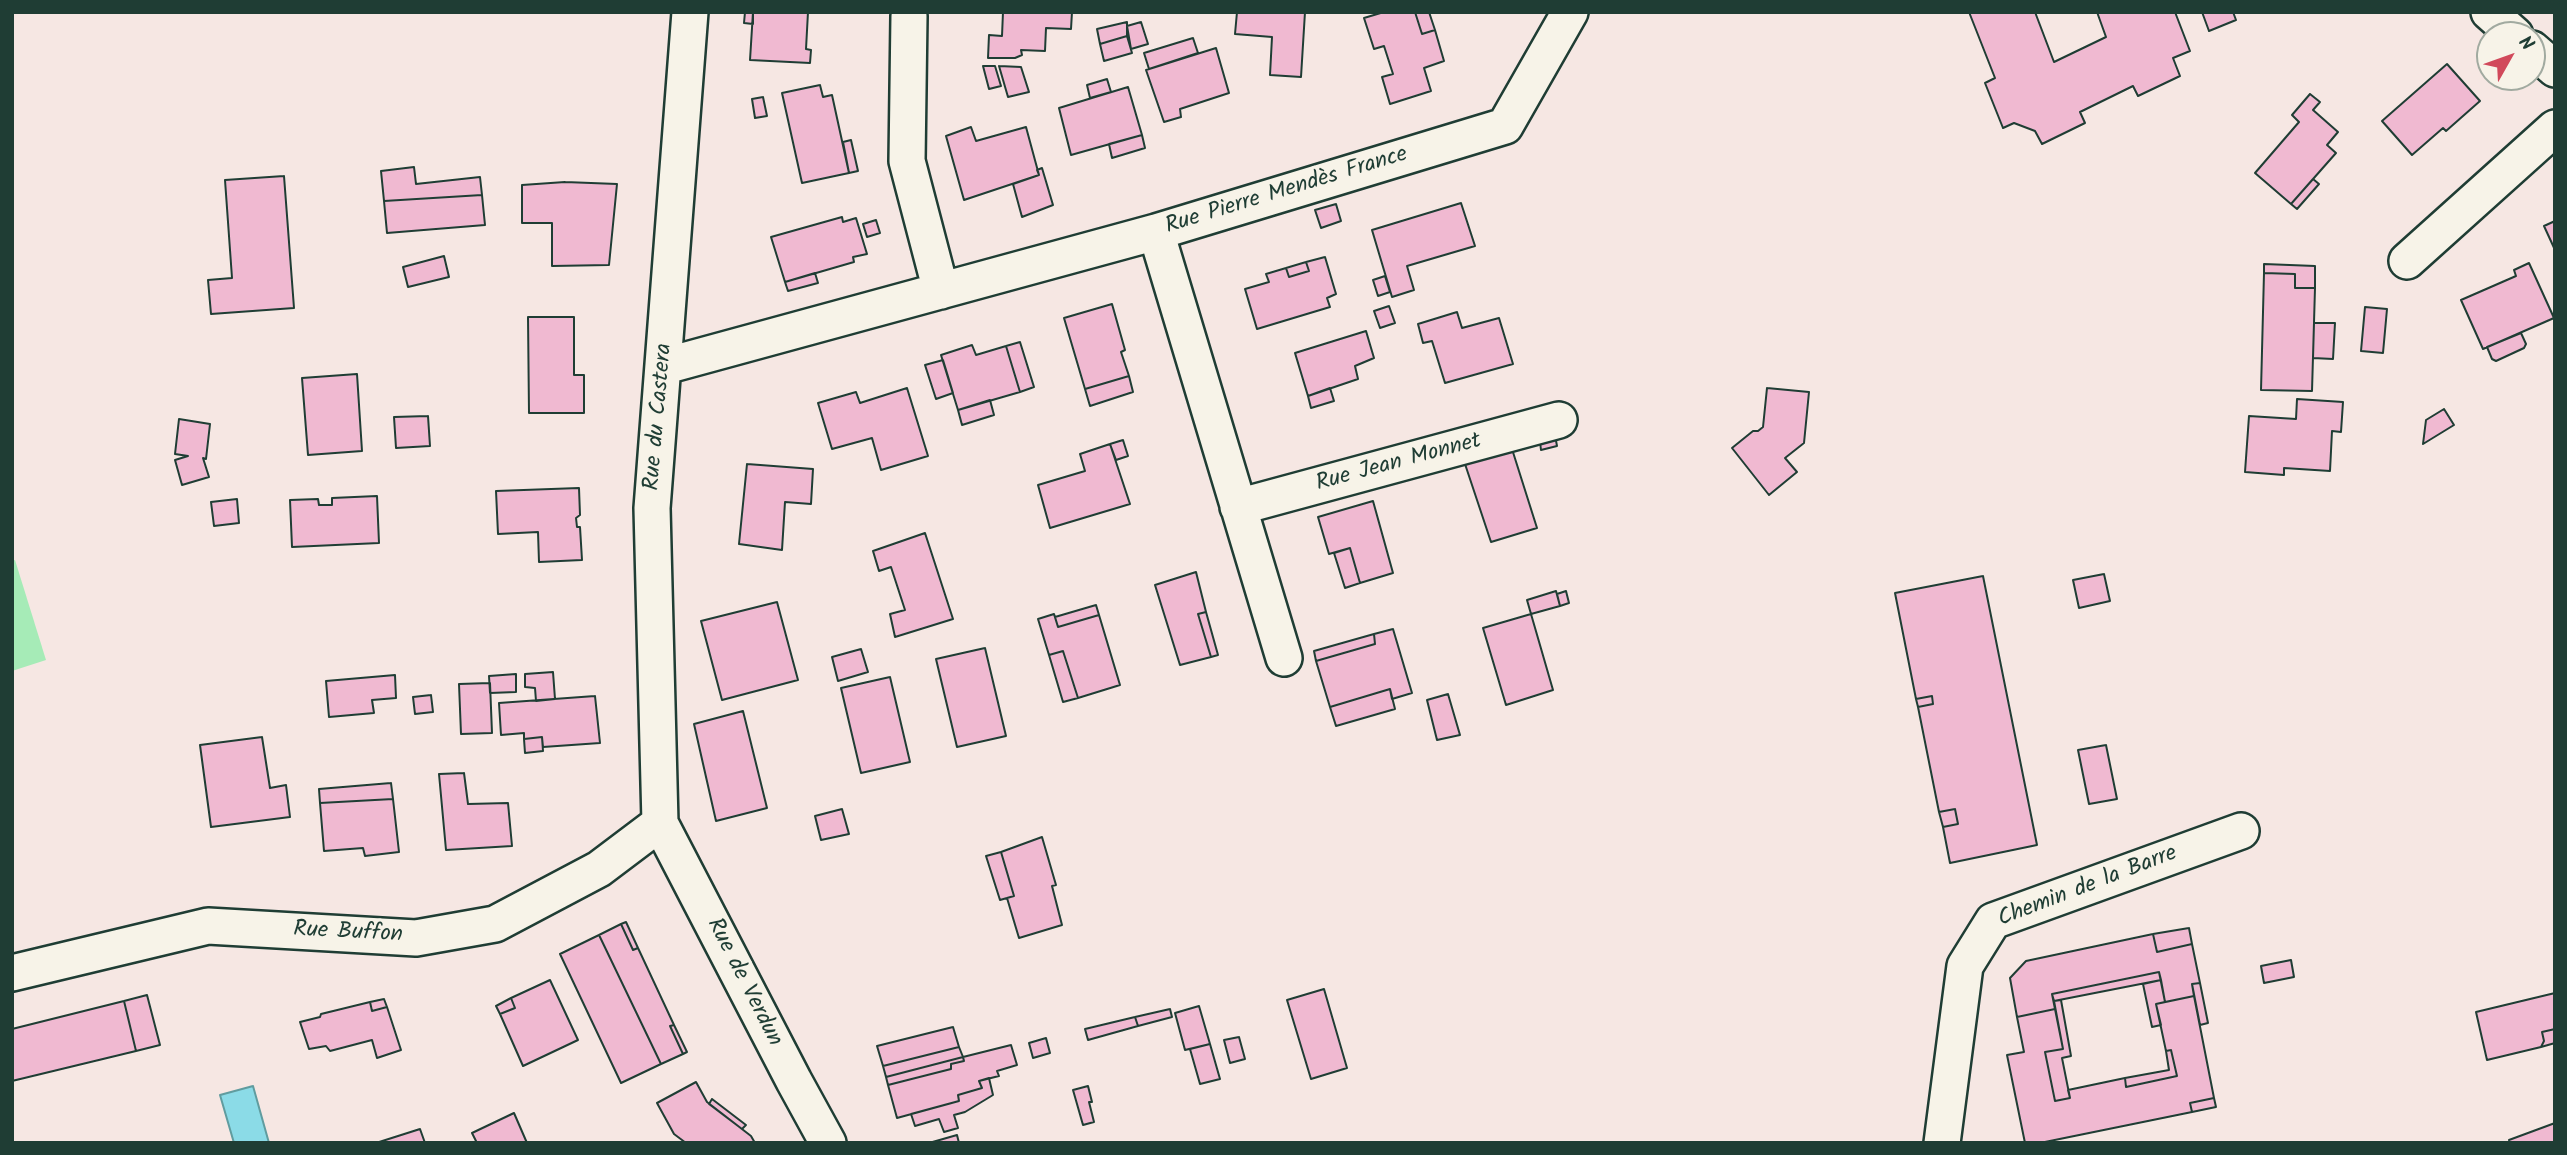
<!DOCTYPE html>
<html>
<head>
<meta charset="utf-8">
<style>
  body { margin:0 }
  #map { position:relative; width:2567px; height:1155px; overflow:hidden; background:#f6e7e3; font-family:Kalam,sans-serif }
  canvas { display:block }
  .frame { position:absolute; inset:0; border:14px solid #1f3d34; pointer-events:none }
  .north { position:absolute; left:2476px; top:21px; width:70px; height:70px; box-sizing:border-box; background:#f7f3e8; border:2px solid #a1aaa0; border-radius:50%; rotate:50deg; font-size:19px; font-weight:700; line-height:28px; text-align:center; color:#1f3d34 }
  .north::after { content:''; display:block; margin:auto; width:24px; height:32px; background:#d1495b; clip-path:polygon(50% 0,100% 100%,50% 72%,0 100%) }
</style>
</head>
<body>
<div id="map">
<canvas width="2567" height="1155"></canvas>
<div class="frame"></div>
<div class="north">N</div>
</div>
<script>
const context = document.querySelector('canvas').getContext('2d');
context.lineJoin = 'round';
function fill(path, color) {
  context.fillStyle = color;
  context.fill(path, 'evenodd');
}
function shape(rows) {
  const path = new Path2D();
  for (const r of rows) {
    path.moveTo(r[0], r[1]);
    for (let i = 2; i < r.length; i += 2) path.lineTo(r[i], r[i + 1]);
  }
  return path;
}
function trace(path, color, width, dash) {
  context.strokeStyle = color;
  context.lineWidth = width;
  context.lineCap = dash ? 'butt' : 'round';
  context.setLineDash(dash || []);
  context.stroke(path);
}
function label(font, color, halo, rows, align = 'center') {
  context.font = font + ' Kalam,sans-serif';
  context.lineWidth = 6;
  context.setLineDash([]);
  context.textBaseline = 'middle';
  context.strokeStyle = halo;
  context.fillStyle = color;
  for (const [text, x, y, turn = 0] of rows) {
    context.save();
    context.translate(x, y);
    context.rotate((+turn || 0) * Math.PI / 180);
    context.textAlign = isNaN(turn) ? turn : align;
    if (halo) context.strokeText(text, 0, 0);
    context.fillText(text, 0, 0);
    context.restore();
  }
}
const green = shape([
  [15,560,46,660,12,671,12,561]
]);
const water = shape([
  [253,1086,269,1143,234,1143,220,1095,253,1086]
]);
const building = shape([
  [745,12,753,12,753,24,744,23,745,12],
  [753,12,808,12,806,49,811,50,810,63,750,60,753,12],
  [1003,12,1072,12,1071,29,1046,28,1045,51,1021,50,1022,55,1015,58,988,58,989,35,1002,36,1003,12],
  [1237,12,1305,12,1301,77,1270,75,1272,37,1235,34,1237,12],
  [1384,12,1415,12,1422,34,1435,30,1444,61,1424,68,1431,91,1390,104,1382,77,1393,74,1384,46,1374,49,1364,18,1384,12],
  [1415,12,1429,12,1435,30,1422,34,1415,12],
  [1969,12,2035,12,2054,62,2106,37,2097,12,2175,12,2190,51,2173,58,2180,76,2138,96,2133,86,2080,112,2085,123,2042,144,2035,131,2014,123,2003,128,1985,83,1995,78,1969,12],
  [2202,12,2233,12,2236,20,2209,31,2202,12],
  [1127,22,1127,36,1100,44,1097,29,1127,22],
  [1141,22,1148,44,1131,49,1127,26,1141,22],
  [1127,36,1132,53,1104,61,1100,44,1127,36],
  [1193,38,1198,53,1149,69,1144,53,1193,38],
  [1216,48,1229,93,1180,109,1181,117,1164,122,1146,70,1216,48],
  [2447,64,2480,101,2446,131,2443,128,2412,155,2382,121,2447,64],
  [983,66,995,66,1001,86,989,89,983,66],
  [999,66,1021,67,1029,92,1008,97,999,66],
  [1107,79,1111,92,1090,98,1087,85,1107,79],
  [820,85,823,97,832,95,849,173,802,183,782,93,820,85],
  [1128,87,1142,135,1071,155,1059,108,1128,87],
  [2310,94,2320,102,2313,110,2338,132,2327,145,2336,153,2291,204,2255,173,2299,122,2292,115,2310,94],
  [763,97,767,116,755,118,752,99,763,97],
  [971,127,976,141,1026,127,1039,175,964,200,946,136,971,127],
  [1142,135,1145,148,1112,158,1109,144,1142,135],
  [851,140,858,171,849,173,843,142,851,140],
  [414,167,416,184,480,177,482,195,384,201,381,171,414,167],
  [1042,168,1053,205,1022,217,1013,184,1039,175,1037,170,1042,168],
  [284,176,294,308,211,314,208,280,232,278,225,180,284,176],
  [2313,179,2319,184,2297,209,2291,204,2313,179],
  [565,182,617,184,609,265,552,266,552,223,522,223,522,185,565,182],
  [482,195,485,225,387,233,384,201,482,195],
  [1461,203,1475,246,1407,266,1414,290,1392,297,1372,230,1461,203],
  [1336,204,1341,221,1321,228,1315,210,1336,204],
  [842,217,843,222,856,218,867,254,853,257,854,262,785,282,771,237,842,217],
  [876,220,880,233,867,237,863,224,876,220],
  [2555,221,2555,250,2544,226,2555,221],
  [444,256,449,277,408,287,403,267,444,256],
  [1325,257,1336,294,1327,298,1330,307,1257,329,1245,289,1269,282,1266,274,1286,268,1289,277,1309,271,1306,262,1325,257],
  [1306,262,1309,271,1289,277,1286,268,1306,262],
  [2529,263,2554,318,2483,349,2461,300,2516,276,2514,270,2529,263],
  [2264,264,2315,266,2315,288,2295,288,2295,274,2264,273,2264,264],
  [815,273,818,283,788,291,785,282,815,273],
  [2264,273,2295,274,2295,288,2315,288,2312,391,2261,390,2264,273],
  [1385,276,1390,292,1378,296,1373,280,1385,276],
  [1112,304,1125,350,1121,352,1129,376,1085,389,1064,318,1112,304],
  [1389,306,1395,323,1380,328,1374,311,1389,306],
  [2365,307,2387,309,2383,353,2361,351,2365,307],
  [1457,312,1462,328,1499,318,1513,364,1445,383,1432,341,1423,343,1418,324,1457,312],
  [528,317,574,317,574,375,584,375,584,413,529,413,528,317],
  [2314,323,2335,323,2333,359,2313,358,2314,323],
  [1366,331,1374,358,1355,366,1358,379,1308,396,1295,353,1366,331],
  [2521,333,2526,344,2524,348,2496,361,2492,359,2487,347,2521,333],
  [1020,342,1034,387,1020,392,1006,346,1020,342],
  [972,345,976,355,1006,346,1020,392,958,410,941,355,972,345],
  [943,360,953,393,936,399,925,365,943,360],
  [357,374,362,451,308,455,302,378,357,374],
  [1129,376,1133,392,1090,406,1085,389,1129,376],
  [907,388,928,456,881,470,872,438,832,449,818,403,856,392,860,403,907,388],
  [1330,388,1334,401,1311,408,1308,396,1330,388],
  [1767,388,1809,392,1804,443,1785,458,1797,472,1769,495,1732,448,1753,431,1758,431,1763,427,1767,388],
  [2297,399,2343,402,2341,432,2332,431,2330,471,2284,468,2284,475,2245,472,2249,416,2296,419,2297,399],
  [990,400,994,415,962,425,958,410,990,400],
  [2444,409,2454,425,2423,444,2426,420,2444,409],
  [428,416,430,446,396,448,394,417,428,416],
  [179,419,210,424,206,459,203,458,209,477,182,485,175,460,188,456,175,454,179,419],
  [1554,430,1557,446,1541,450,1539,434,1554,430],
  [1123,440,1128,456,1116,460,1110,444,1123,440],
  [1110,444,1130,504,1050,528,1038,485,1085,471,1080,454,1110,444],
  [1512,449,1537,528,1491,542,1465,464,1512,449],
  [747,464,813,469,811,504,785,502,782,550,739,544,747,464],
  [579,488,580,515,576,518,577,527,580,527,582,560,539,562,538,532,498,534,496,491,579,488],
  [377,496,379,543,292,547,290,500,318,499,319,505,332,505,332,498,377,496],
  [237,499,239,523,214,526,211,502,237,499],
  [1373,501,1393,573,1360,583,1350,548,1329,554,1318,517,1373,501],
  [925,533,953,619,895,637,890,614,905,610,891,567,879,571,873,551,925,533],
  [1350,548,1360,583,1345,588,1334,553,1350,548],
  [1196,572,1206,612,1198,614,1211,657,1180,665,1155,585,1196,572],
  [2104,574,2110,601,2079,608,2073,580,2104,574],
  [1983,576,2037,845,1950,863,1943,827,1958,824,1955,809,1939,812,1918,707,1933,704,1932,696,1916,699,1895,593,1983,576],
  [1556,591,1560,606,1531,614,1527,600,1556,591],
  [1566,591,1569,603,1560,606,1557,594,1566,591],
  [777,602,798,680,722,700,701,621,777,602],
  [1096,605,1099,615,1058,627,1055,617,1096,605],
  [1206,612,1218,655,1211,657,1198,614,1206,612],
  [1054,614,1058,627,1099,615,1120,685,1078,698,1063,651,1049,655,1038,619,1054,614],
  [1531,614,1553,690,1506,705,1483,628,1531,614],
  [1393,629,1412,693,1392,699,1390,689,1330,707,1316,661,1375,644,1374,634,1393,629],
  [1374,634,1375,644,1316,661,1314,651,1374,634],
  [985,648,1006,736,957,747,936,659,985,648],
  [861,649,868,672,838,681,832,657,861,649],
  [1063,651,1078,698,1063,702,1049,655,1063,651],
  [553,672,555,699,536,701,535,688,525,687,525,674,553,672],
  [516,674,516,692,490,693,489,676,516,674],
  [395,675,396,698,372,700,374,713,329,717,326,681,395,675],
  [890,677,910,762,861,773,841,688,890,677],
  [490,683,492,733,461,734,459,684,490,683],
  [1390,689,1395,709,1336,726,1330,707,1390,689],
  [1448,694,1460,735,1437,740,1427,700,1448,694],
  [431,695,433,712,415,714,413,697,431,695],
  [595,696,600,743,543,747,542,737,524,739,524,733,501,735,499,703,595,696],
  [1932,696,1933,704,1918,707,1916,699,1932,696],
  [743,711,767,808,716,821,694,724,743,711],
  [262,737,270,788,286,785,290,817,211,827,200,745,262,737],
  [542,737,543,751,525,753,524,739,542,737],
  [2106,745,2117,799,2089,804,2078,750,2106,745],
  [464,773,468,804,508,803,512,846,446,850,439,774,464,773],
  [391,783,393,799,320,803,319,789,391,783],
  [393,799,399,852,365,856,363,848,324,851,320,803,393,799],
  [842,809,849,834,821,840,815,816,842,809],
  [1955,809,1958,824,1943,827,1939,812,1955,809],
  [1042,837,1056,885,1052,886,1062,925,1019,938,1007,898,1014,896,1001,852,1042,837],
  [1001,852,1014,896,1000,900,986,856,1001,852],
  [626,922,638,948,633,950,621,924,626,922],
  [621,924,633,950,638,948,674,1025,670,1026,683,1054,661,1064,599,935,621,924],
  [2189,928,2192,944,2157,952,2153,934,2189,928],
  [2153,934,2157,952,2192,944,2200,983,2192,984,2194,996,2165,1002,2159,972,2052,994,2055,1009,2017,1017,2010,978,2026,961,2153,934],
  [599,935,661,1064,621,1083,560,954,599,935],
  [2291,960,2294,977,2264,983,2261,966,2291,960],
  [2159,972,2161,980,2054,1001,2052,994,2159,972],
  [550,980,578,1040,523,1066,500,1014,515,1008,511,998,550,980],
  [2161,980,2165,1002,2156,1004,2161,1025,2152,1027,2143,984,2161,980],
  [2200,983,2208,1023,2200,1025,2192,984,2200,983],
  [1324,989,1347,1068,1311,1079,1287,1000,1324,989],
  [2555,993,2555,1029,2542,1032,2544,1041,2541,1047,2487,1060,2476,1012,2555,993],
  [147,995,160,1045,136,1051,124,1001,147,995],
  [2194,996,2214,1098,2190,1103,2192,1112,2040,1143,2025,1143,2007,1055,2024,1052,2017,1017,2055,1009,2063,1049,2045,1052,2055,1101,2070,1098,2068,1090,2125,1078,2126,1087,2177,1076,2171,1050,2166,1051,2156,1004,2194,996],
  [511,998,515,1008,500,1014,496,1006,511,998],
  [384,999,387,1007,372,1011,370,1002,384,999],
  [2061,1000,2071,1056,2062,1058,2070,1098,2055,1101,2045,1052,2063,1049,2054,1001,2061,1000],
  [124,1001,136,1051,12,1081,12,1029,124,1001],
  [370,1002,372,1011,387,1007,401,1050,377,1058,372,1040,330,1051,326,1046,309,1049,300,1022,320,1017,321,1014,370,1002],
  [1199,1006,1210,1044,1185,1050,1175,1013,1199,1006],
  [1170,1009,1172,1017,1138,1026,1135,1017,1170,1009],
  [1135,1017,1138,1026,1088,1040,1085,1029,1135,1017],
  [674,1025,687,1052,683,1054,670,1026,674,1025],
  [953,1027,959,1047,883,1066,877,1046,953,1027],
  [2555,1029,2555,1043,2541,1047,2544,1041,2542,1032,2555,1029],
  [1239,1037,1245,1059,1230,1063,1224,1040,1239,1037],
  [1046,1038,1050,1053,1033,1058,1029,1043,1046,1038],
  [1210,1044,1220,1079,1200,1084,1190,1049,1210,1044],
  [1011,1045,1017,1065,997,1071,999,1076,979,1081,982,1088,958,1095,959,1101,897,1118,888,1085,951,1069,951,1064,964,1061,963,1057,1011,1045],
  [959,1047,963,1057,886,1077,883,1066,959,1047],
  [2171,1050,2177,1076,2126,1087,2125,1078,2169,1070,2166,1051,2171,1050],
  [963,1057,964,1061,951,1064,951,1069,888,1085,886,1077,963,1057],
  [989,1078,993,1095,965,1112,954,1115,958,1128,944,1132,939,1119,915,1126,911,1114,959,1101,958,1095,982,1088,979,1081,989,1078],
  [696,1082,707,1102,751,1136,755,1143,686,1143,674,1134,657,1103,696,1082],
  [1088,1086,1092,1102,1089,1102,1094,1122,1083,1125,1073,1090,1088,1086],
  [2214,1098,2216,1107,2192,1112,2190,1103,2214,1098],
  [712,1099,746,1125,742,1129,709,1104,712,1099],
  [514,1113,527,1143,477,1143,472,1133,514,1113],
  [2555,1123,2555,1143,2510,1143,2509,1140,2555,1123],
  [420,1129,425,1143,376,1143,420,1129],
  [957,1135,959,1143,929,1143,957,1135]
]);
const minor = shape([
  [690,12,652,508,660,823,794,1081,828,1143],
  [2489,12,2515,35],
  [909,16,907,161,941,291],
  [2532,49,2555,69],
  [1156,232,1284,658],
  [2407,261,2555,128],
  [665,366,1156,232,1505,126,1570,12],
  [1238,507,1559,420],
  [12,973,208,926,416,938,495,924,599,869,660,823],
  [1942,1143,1965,966,1993,921,2241,831]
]);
const streetNames = [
  ["Rue Pierre Mendès France",1287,192,-17],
  ["Rue du Castera",660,417,-85],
  ["Rue Jean Monnet",1399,464,-15],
  ["Chemin de la Barre",2088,888,-21],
  ["Rue Buffon",348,934,3],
  ["Rue de Verdun",743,983,63]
];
fill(green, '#a6ebb7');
fill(water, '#8bdbe7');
trace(water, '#609c9f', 2);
fill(building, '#f0b9d1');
trace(building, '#1f3d34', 2);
trace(minor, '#1f3d34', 40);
trace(minor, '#f7f3e8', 35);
label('23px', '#1f3d34', '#f7f3e8', streetNames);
</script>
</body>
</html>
